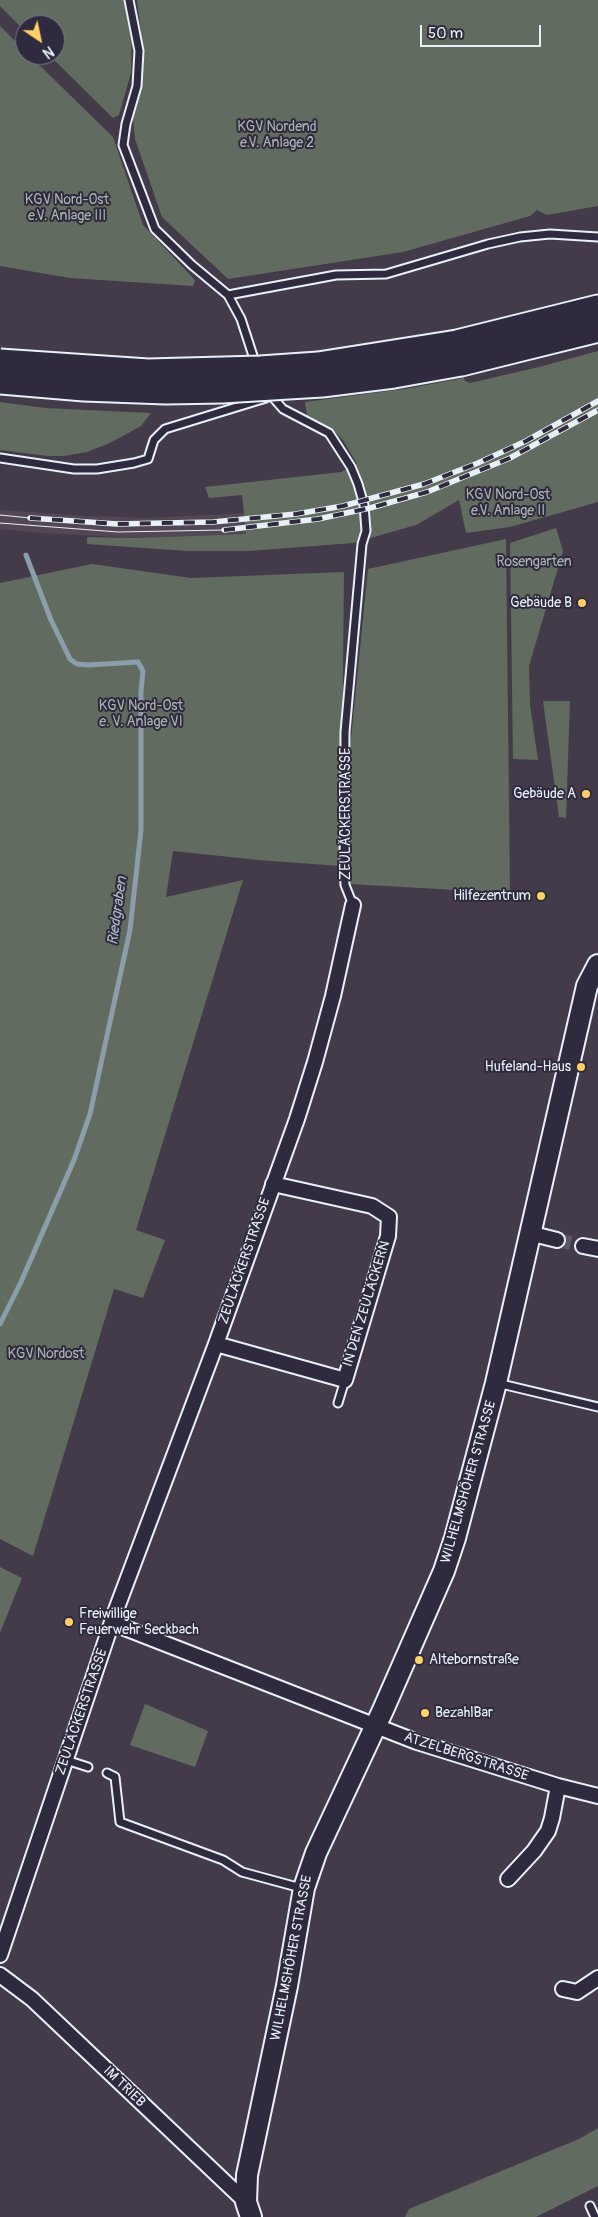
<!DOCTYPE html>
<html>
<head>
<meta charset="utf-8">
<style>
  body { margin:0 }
  #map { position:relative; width:598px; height:2217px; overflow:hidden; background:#443b4a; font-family:Pangolin,sans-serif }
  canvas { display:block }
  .north { position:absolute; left:15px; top:15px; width:50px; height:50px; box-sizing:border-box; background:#2f2a3d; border:1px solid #797a88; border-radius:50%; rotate:146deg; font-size:14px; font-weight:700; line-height:20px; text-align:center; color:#e8f1f8 }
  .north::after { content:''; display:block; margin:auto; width:18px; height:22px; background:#ffd166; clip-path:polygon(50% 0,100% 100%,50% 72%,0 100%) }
  .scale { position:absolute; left:420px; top:25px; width:121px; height:22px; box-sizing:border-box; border:2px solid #e8f1f8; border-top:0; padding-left:6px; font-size:15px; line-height:18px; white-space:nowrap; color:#e8f1f8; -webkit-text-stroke:4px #2f2a3d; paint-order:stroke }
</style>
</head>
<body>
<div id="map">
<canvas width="598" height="2217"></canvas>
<div class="north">N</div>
<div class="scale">50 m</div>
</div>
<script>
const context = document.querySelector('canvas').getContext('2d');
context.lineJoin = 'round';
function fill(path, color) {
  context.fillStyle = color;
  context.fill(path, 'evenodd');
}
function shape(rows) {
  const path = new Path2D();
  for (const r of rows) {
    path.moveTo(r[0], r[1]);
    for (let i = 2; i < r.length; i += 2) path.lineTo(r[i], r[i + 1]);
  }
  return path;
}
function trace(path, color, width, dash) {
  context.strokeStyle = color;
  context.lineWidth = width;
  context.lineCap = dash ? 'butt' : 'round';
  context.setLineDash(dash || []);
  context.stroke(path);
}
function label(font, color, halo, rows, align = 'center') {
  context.font = font + ' Pangolin,sans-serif';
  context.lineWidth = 4;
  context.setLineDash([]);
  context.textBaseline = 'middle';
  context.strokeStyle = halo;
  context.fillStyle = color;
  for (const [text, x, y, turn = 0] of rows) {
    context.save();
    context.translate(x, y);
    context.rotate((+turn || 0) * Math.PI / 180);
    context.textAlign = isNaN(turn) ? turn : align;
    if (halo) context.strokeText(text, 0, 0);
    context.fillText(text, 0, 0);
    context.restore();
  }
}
const built = shape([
  [0,510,85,516,150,518,265,512,247,534,135,538,40,533,0,529]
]);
const green = shape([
  [0,0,126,0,132,22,131,73,119,115,113,118,49,55,55,55,55,25,25,25,25,31,0,6],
  [137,0,598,0,598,206,547,215,537,210,530,216,403,252,228,279,162,217,135,139,133,118,140,94,143,50],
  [0,26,25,51,25,55,29,55,113,137,143,225,195,280,193,286,70,278,0,266],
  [598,351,598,502,510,527,466,533,459,500,416,525,353,543,249,551,188,551,87,544,87,537,135,538,246,534,242,495,209,498,205,487,341,472,357,464,343,440,330,427,307,416,305,402,410,388,464,378,465,381,470,383,539,367],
  [0,402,45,408,151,413,141,426,110,443,87,452,64,456,48,456,0,450],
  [556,528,563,551,529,666,530,705,538,760,513,759,510,543],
  [506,539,510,893,349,884,350,749,368,569],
  [92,564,191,578,344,572,341,866,258,860,173,851,166,897,243,880,136,1230,165,1240,143,1298,114,1289,33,1556,0,1539,0,583],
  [543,701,570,701,566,818,559,817],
  [0,1567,22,1578,0,1633],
  [145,1704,208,1731,195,1767,130,1745],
  [598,2128,598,2186,536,2217,405,2217,409,2209,579,2139]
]);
const stream = shape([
  [0,1324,21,1282,74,1160,90,1114,130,930,141,830,141,691,143,671,138,662,88,665,77,664,70,659,51,620,26,555]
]);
const streetTunnel = shape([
  [557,1240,583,1246]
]);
const lane = shape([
  [129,0,139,51,137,86,126,124,123,145,155,229,192,265,228,295,241,319,256,365],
  [228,295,336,275,386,274,488,244,520,237,550,234,598,237],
  [269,393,283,409,329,433,351,467,358,484,364,505,366,531,362,544,345,732,344,868,345,885,353,905],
  [0,458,74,469,97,469,134,463,148,459,154,440,165,429,266,398],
  [497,1383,598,1407],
  [338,1403,345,1380],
  [66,1760,88,1767],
  [107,1773,115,1777,120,1822,223,1860,242,1872,301,1888],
  [590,2206,595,2217]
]);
const street = shape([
  [529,1233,557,1240],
  [583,1246,598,1249],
  [216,1344,345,1380,388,1236,389,1217,372,1206,273,1184],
  [112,1623,417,1742,558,1786,598,1796],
  [508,1879,534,1851,548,1831,552,1818,558,1786],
  [0,1955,116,1610,216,1344,297,1119,315,1062,333,996,353,905],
  [0,1975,32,1999,246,2202],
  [563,1989,577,1992,598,1978]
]);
const secondary = shape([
  [251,2217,246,2202,247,2175,287,1986,304,1888,316,1853,383,1710,444,1571,455,1538,496,1383,587,986,598,965]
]);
const highway = shape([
  [457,343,598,308],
  [461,363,598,329]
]);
const tram = shape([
  [0,515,30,518],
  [0,523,118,532,224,530]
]);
const rail = shape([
  [30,518,117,524,213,522,296,514,343,506,424,484,478,463,526,441,598,401],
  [224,530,318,519,370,508,427,492,510,458,598,410]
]);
const highwayBridge = shape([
  [0,362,148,372,260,369,318,365,457,343],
  [0,381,84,388,166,391,222,390,322,384,394,375,461,363]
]);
const markers = [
  [582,603,5,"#ffd166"],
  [586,794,5,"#ffd166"],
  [541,896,5,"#ffd166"],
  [581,1067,5,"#ffd166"],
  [69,1622,5,"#ffd166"],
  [419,1660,5,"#ffd166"],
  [425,1713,5,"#ffd166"]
];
const parkNames = [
  ["KGV Nordend",277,127],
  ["e.V. Anlage 2",277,143],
  ["KGV Nord-Ost",67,200],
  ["e.V. Anlage III",67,216],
  ["KGV Nord-Ost",508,495],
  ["e.V. Anlage II",508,511],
  ["Rosengarten",534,562],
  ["KGV Nord-Ost",141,706],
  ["e. V. Anlage VI",141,722],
  ["KGV Nordost",46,1354]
];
const poiNames = [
  ["Gebäude B",572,603],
  ["Gebäude A",576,794],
  ["Hilfezentrum",531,896],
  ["Hufeland-Haus",571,1067],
  ["Freiwillige",79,1614,"left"],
  ["Feuerwehr Seckbach",79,1630,"left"],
  ["Altebornstraße",429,1660,"left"],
  ["BezahlBar",435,1713,"left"]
];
const streetNames = [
  ["ZEULÄCKERSTRASSE",346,814,-90],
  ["ZEULÄCKERSTRASSE",245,1261,-71],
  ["IN DEN ZEULÄCKERN",367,1304,-73],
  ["WILHELMSHÖHER STRASSE",469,1482,-74],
  ["ZEULÄCKERSTRASSE",82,1712,-71],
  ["ATZELBERGSTRASSE",466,1757,18],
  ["WILHELMSHÖHER STRASSE",292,1958,-79],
  ["IM TRIEB",124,2087,44]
];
const waterNames = [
  ["Riedgraben",118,911,-82]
];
fill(built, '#534753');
fill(green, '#626b5f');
trace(stream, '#8c9eab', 5);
trace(streetTunnel, '#5d5664', 14, [14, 7]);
trace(lane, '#e8f1f8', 11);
trace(street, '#e8f1f8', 18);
trace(secondary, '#e8f1f8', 24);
trace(highway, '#e8f1f8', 29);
trace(lane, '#2f2a3d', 7);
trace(street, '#2f2a3d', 14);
trace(secondary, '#2f2a3d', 20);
trace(highway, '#2f2a3d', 25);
trace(tram, '#e8f1f8', 1);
trace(rail, '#e8f1f8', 5.5);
trace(rail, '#2f2a3d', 4, [11]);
trace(highwayBridge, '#e8f1f8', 29, []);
trace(highwayBridge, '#2f2a3d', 25);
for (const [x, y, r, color] of markers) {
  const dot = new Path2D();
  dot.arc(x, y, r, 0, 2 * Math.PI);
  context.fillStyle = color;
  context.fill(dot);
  trace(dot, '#2f2a3d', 2);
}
label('14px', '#acb5b3', '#2f2a3d', parkNames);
label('14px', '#e8f1f8', '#2f2a3d', poiNames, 'right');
label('14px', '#e8f1f8', '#2f2a3d', streetNames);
label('italic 15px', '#aabac5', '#2f2a3d', waterNames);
</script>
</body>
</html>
